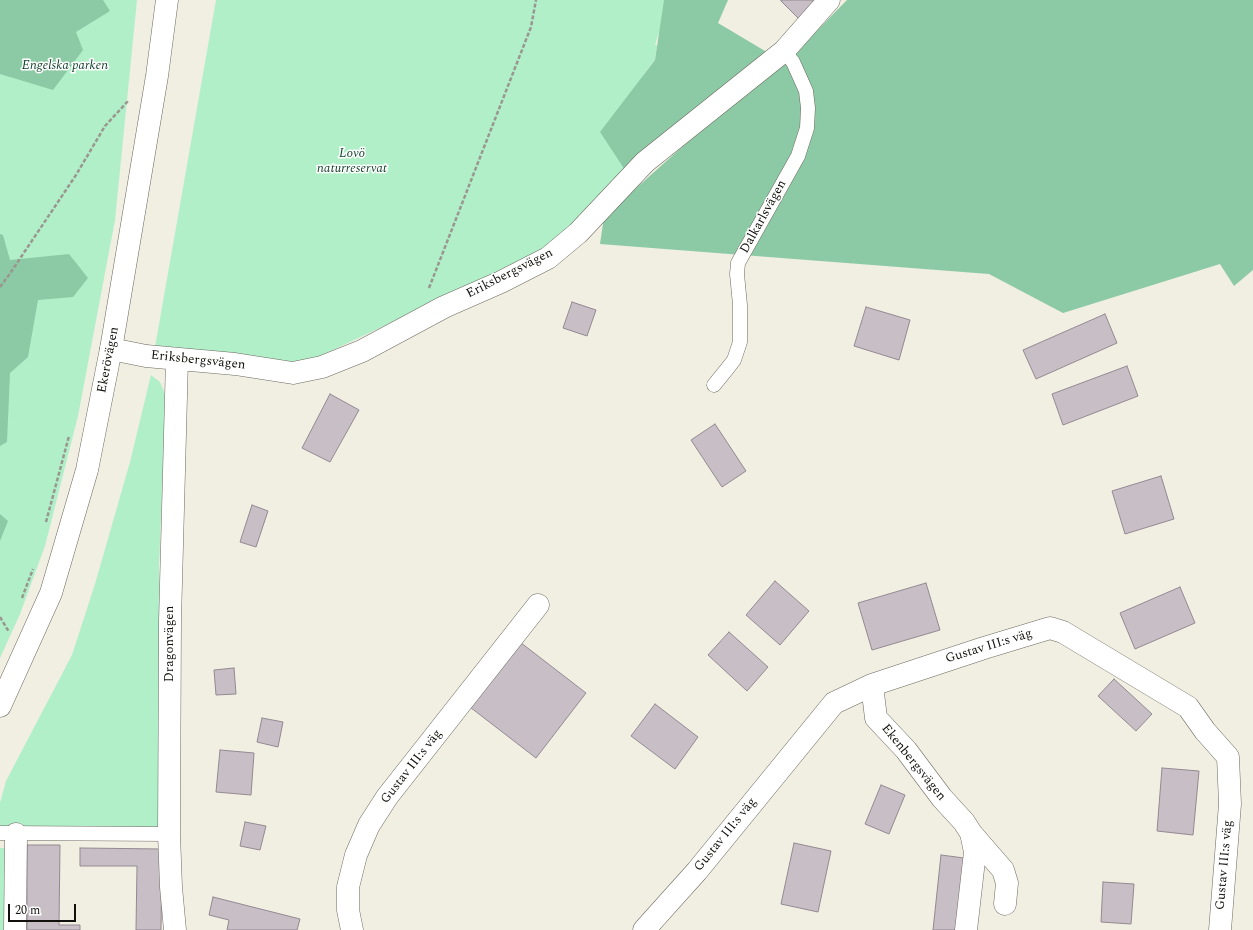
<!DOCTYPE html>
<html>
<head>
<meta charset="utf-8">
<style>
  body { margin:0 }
  #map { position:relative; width:1253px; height:930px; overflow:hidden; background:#f1eee2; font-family:Spectral,serif }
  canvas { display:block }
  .scale { position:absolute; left:8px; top:904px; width:68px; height:18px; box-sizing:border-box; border:2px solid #11100c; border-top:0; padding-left:5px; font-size:12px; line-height:14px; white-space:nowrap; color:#11100c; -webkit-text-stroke:3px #fff; paint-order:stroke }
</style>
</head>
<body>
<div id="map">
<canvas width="1253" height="930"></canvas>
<div class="scale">20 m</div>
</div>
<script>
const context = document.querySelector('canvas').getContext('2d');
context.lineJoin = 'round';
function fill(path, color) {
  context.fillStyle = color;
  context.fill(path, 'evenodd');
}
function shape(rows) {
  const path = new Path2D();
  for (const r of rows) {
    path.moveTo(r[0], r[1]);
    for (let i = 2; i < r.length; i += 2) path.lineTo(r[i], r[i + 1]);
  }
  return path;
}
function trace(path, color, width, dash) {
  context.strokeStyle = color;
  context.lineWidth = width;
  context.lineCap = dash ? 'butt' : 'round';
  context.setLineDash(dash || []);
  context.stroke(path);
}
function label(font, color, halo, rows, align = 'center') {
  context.font = font + ' Spectral,serif';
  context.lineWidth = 3;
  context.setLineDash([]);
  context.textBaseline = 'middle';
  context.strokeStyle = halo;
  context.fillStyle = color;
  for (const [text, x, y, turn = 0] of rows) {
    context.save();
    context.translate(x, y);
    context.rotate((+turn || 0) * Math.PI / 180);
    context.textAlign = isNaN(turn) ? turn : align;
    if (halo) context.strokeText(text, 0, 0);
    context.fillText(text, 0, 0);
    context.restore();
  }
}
const green = shape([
  [0,0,137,0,115,220,78,416,45,546,20,614,0,658],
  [216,0,670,0,655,45,657,45,655,60,644,74,625,170,577,222,559,234,547,249,297,367,155,347],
  [151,375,160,382,166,397,159,567,164,735,161,828,0,827,0,803,6,781,72,655,95,584,130,462],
  [0,848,4,848,10,852,8,930,0,930]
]);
const forest = shape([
  [0,0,103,0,110,11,76,32,83,50,53,90,0,74],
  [664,0,728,0,718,23,770,54,625,170,600,132,655,60],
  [847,0,1253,0,1253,270,1234,286,1220,264,1063,313,989,274,600,244,604,217,682,147,789,59],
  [0,234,3,235,10,260,69,254,88,278,73,297,38,300,28,357,10,373,7,442,0,446],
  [0,514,8,521,0,541]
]);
const building = shape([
  [781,0,819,0,800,20,781,1,781,0],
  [572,302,596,310,587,336,563,328,572,302],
  [866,307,910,320,899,360,854,346,866,307],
  [1105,314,1117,343,1036,379,1023,350,1105,314],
  [1127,366,1138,396,1063,425,1052,394,1127,366],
  [330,394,359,410,330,462,302,448,330,394],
  [715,424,746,471,722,487,691,440,715,424],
  [1161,476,1174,519,1125,534,1112,491,1161,476],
  [252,505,268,511,256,547,240,542,252,505],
  [775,581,809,611,780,645,746,615,775,581],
  [926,583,940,630,872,650,858,603,926,583],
  [1180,587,1195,623,1135,649,1120,613,1180,587],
  [729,632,768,667,747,691,708,655,729,632],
  [516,639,586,693,536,758,466,704,516,639],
  [234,668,236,694,216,695,214,670,234,668],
  [1114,679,1152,714,1136,731,1098,696,1114,679],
  [655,704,698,737,675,769,631,736,655,704],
  [262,718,283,722,278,747,257,742,262,718],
  [220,750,254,753,251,795,216,792,220,750],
  [1162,768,1199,771,1193,835,1157,831,1162,768],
  [881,785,905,795,889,834,865,824,881,785],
  [245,822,266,826,260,850,240,846,245,822],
  [794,843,831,851,818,912,781,904,794,843],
  [27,845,60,845,59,925,80,925,80,930,27,930,27,845],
  [80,848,162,849,161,930,136,930,137,866,80,866,80,848],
  [941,855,964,858,957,930,933,930,941,855],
  [1103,882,1134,884,1131,924,1101,922,1103,882],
  [213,897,300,919,297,930,227,930,229,920,209,915,213,897]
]);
const path = shape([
  [0,287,9,275,76,175,105,126,129,100],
  [429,288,531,27,536,0],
  [46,522,69,436],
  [22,598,33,569],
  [0,617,9,632]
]);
const service = shape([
  [714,385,727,369,734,360,740,342,740,305,737,274,738,263,798,156,807,128,808,108,806,91,793,62,784,51],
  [0,833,169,834]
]);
const minor = shape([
  [111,349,146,356,235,364,293,373,322,367,362,351,444,307,501,282,548,258,578,233,645,162,784,51,829,0],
  [872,685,876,718,906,750,942,798,964,822,971,833,975,852,966,930],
  [971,833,1003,870,1007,883,1005,904],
  [15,930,16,834],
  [175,930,171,887,169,834,170,621,177,359],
  [352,930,348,910,348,887,356,855,369,825,387,797,538,605],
  [644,930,697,871,834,703,872,685,984,648,1050,628,1063,632,1188,707,1205,731,1228,757,1230,804,1220,930]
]);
const secondary = shape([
  [0,706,51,593,87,470,111,349,157,76,167,0]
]);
const parkNames = [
  ["Engelska parken",65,66],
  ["Lovö",352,154],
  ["naturreservat",352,169]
];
const streetNames = [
  ["Dalkarlsvägen",764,217,-61],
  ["Eriksbergsvägen",510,274,-27],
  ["Ekerövägen",109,360,-79],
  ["Eriksbergsvägen",198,361,6],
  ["Dragonvägen",170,644,-90],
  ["Gustav III:s väg",989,647,-17],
  ["Ekenbergsvägen",913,763,51],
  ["Gustav III:s väg",412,767,-52],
  ["Gustav III:s väg",726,835,-51],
  ["Gustav III:s väg",1225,865,-85]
];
fill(green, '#b1efc9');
fill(forest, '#8bcaa4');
fill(building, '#c8bec6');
trace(building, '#938992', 1);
trace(service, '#6c695f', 15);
trace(minor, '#6c695f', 23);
trace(secondary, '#6c695f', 23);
trace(path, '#99978e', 2.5, [4, 2]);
trace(service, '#fff', 14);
trace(minor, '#fff', 22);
trace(secondary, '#fff', 22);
label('italic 13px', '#0d3f26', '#fff', parkNames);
label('13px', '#11100c', '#fff', streetNames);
</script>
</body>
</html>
